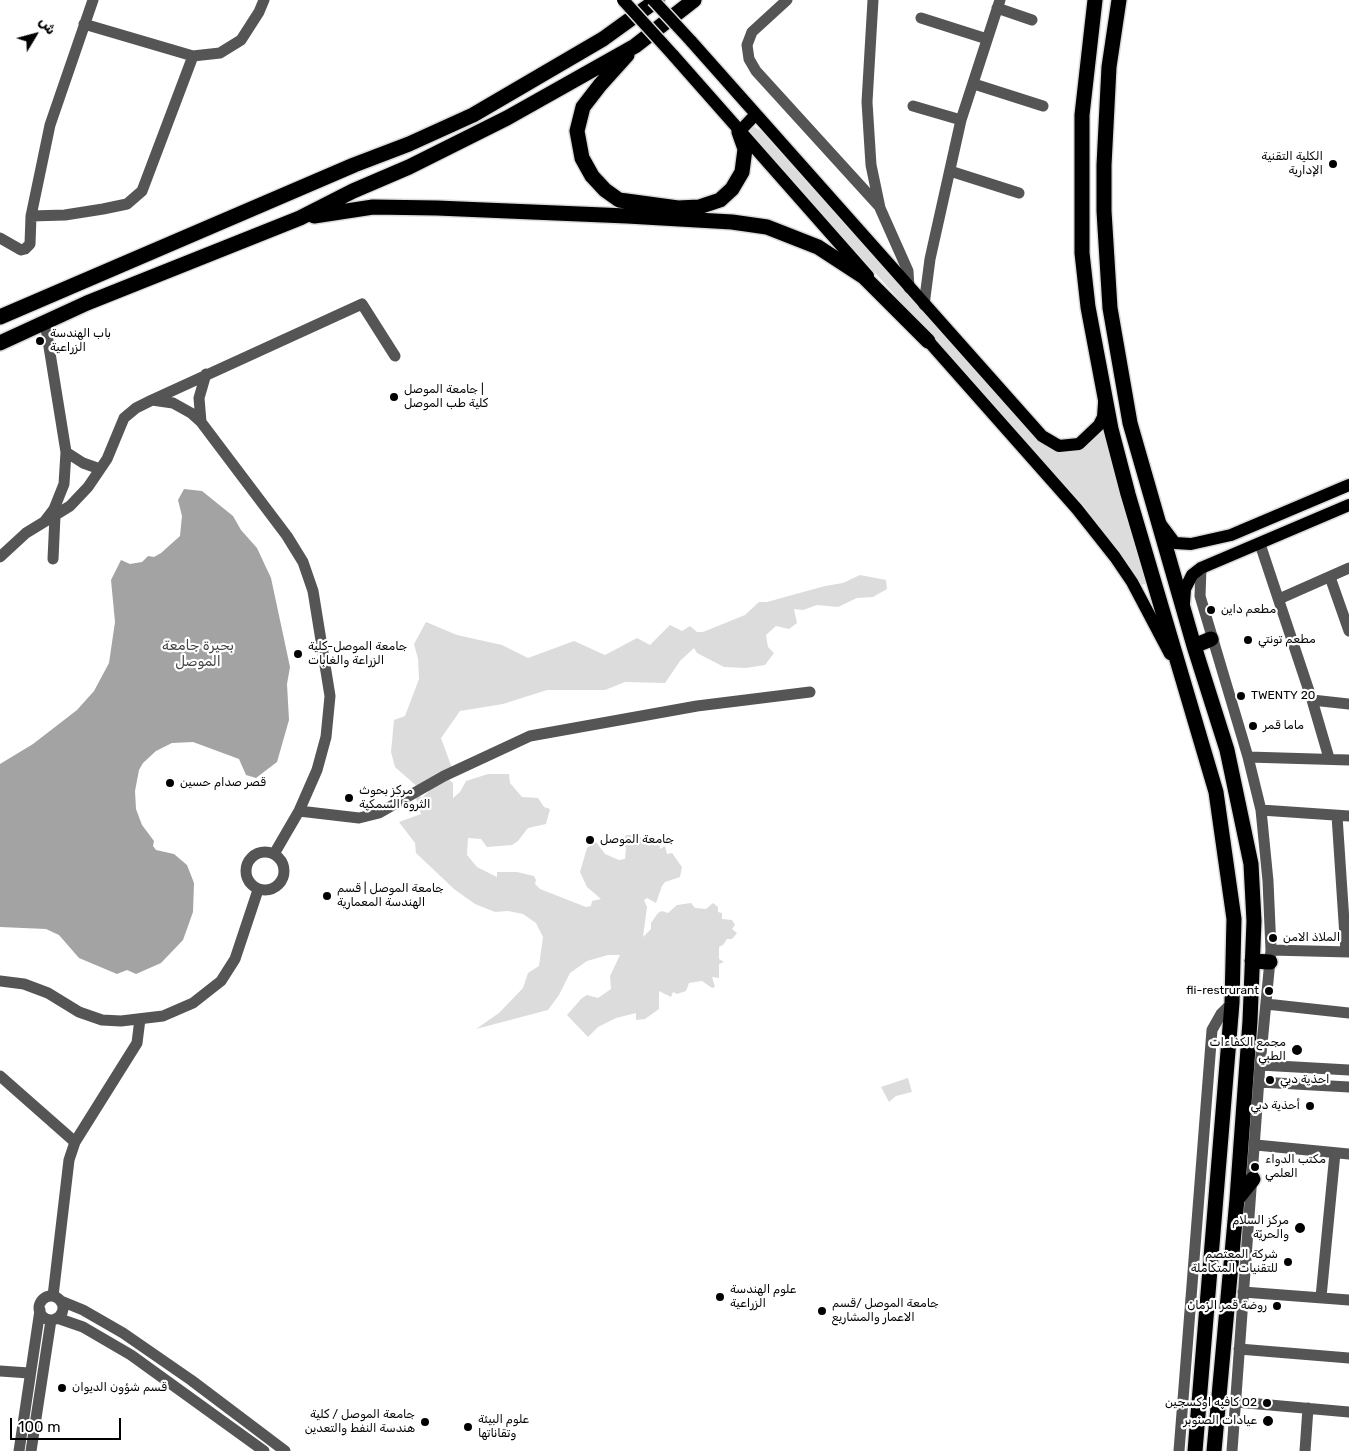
<!DOCTYPE html>
<html>
<head>
<meta charset="utf-8">
<style>
  body { margin:0 }
  #map { position:relative; width:1349px; height:1451px; overflow:hidden; background:#fff; font-family:Rubik,"Noto Sans Arabic",sans-serif }
  canvas { display:block }
  .north { position:absolute; left:10px; top:10px; width:50px; height:50px; -webkit-text-stroke:4px #fff; paint-order:stroke; rotate:53deg; font-size:14px; font-weight:700; line-height:20px; text-align:center; color:#000 }
  .north::after { content:''; display:block; margin:auto; width:18px; height:22px; background:#000; clip-path:polygon(50% 0,100% 100%,50% 72%,0 100%) }
  .scale { position:absolute; left:10px; top:1418px; width:111px; height:22px; box-sizing:border-box; border:2px solid #000; border-top:0; padding-left:6px; font-size:15px; line-height:18px; white-space:nowrap; color:#000; -webkit-text-stroke:4px #fff; paint-order:stroke }
</style>
</head>
<body>
<div id="map">
<canvas width="1349" height="1451"></canvas>
<div class="north">ش</div>
<div class="scale">100 m</div>
</div>
<script>
const context = document.querySelector('canvas').getContext('2d');
context.lineJoin = 'round';
function fill(path, color) {
  context.fillStyle = color;
  context.fill(path, 'evenodd');
}
function shape(rows) {
  const path = new Path2D();
  for (const r of rows) {
    if (r.length === 3) {
      path.moveTo(r[0] + r[2], r[1]);
      path.arc(r[0], r[1], r[2], 0, 2 * Math.PI);
      continue;
    }
    path.moveTo(r[0], r[1]);
    for (let i = 2; i < r.length; i += 2) path.lineTo(r[i], r[i + 1]);
  }
  return path;
}
function trace(path, color, width, dash) {
  context.strokeStyle = color;
  context.lineWidth = width;
  context.lineCap = dash ? 'butt' : 'round';
  context.setLineDash(dash || []);
  context.stroke(path);
}
function label(font, color, halo, rows, align = 'center') {
  context.font = font + ' Rubik,"Noto Sans Arabic",sans-serif';
  context.lineWidth = 4.5;
  context.setLineDash([]);
  context.textBaseline = 'middle';
  context.strokeStyle = halo;
  context.fillStyle = color;
  for (const [text, x, y, turn = 0] of rows) {
    context.save();
    context.translate(x, y);
    context.rotate((+turn || 0) * Math.PI / 180);
    context.textAlign = isNaN(turn) ? turn : align;
    if (halo) context.strokeText(text, 0, 0);
    context.fillText(text, 0, 0);
    context.restore();
  }
}
const green = shape([
  [755,127,761,131,1037,440,1052,449,1085,446,1101,431,1106,436,1146,584,1139,585,1121,555,1085,507,754,138,750,131,750,129],
  [860,575,886,580,887,589,873,597,857,598,838,607,817,605,803,610,794,609,797,623,789,629,776,626,766,635,768,647,774,653,765,665,746,668,724,667,697,653,694,648,680,661,665,683,625,682,605,690,547,690,503,704,460,711,441,738,453,771,444,776,453,783,453,798,460,792,466,781,488,774,509,774,510,783,522,797,538,798,544,807,550,809,546,824,528,828,518,841,512,845,487,847,481,839,468,838,467,855,477,867,497,877,497,872,517,872,534,876,536,880,535,884,540,889,586,907,591,906,592,901,601,899,587,887,580,872,587,848,596,842,605,854,619,860,625,859,626,848,623,842,626,835,636,835,653,844,659,843,660,849,665,846,667,854,672,853,682,867,680,877,665,882,662,886,656,903,647,898,644,900,647,907,643,937,651,929,651,923,658,913,662,911,668,913,677,905,691,903,695,908,706,909,713,903,718,907,718,912,722,913,722,919,732,920,735,925,732,929,737,933,732,939,727,939,723,945,719,947,719,959,724,962,719,964,719,978,712,977,715,987,712,988,702,981,689,983,686,991,677,994,673,992,671,997,659,991,659,1009,645,1019,636,1020,636,1013,616,1018,598,1027,588,1037,567,1015,582,998,587,995,598,998,611,989,610,976,620,955,608,955,587,961,570,973,559,995,548,1010,476,1029,499,1013,523,988,528,973,539,966,543,937,536,923,523,914,508,911,495,912,475,904,454,889,416,853,415,843,399,822,421,814,414,792,422,798,430,790,420,789,395,767,391,752,394,720,405,716,419,679,418,659,414,644,426,622,457,635,502,645,528,658,574,641,605,655,637,638,650,645,670,625,682,631,690,626,697,632,703,632,745,615,759,602,767,602,825,586,843,583],
  [908,1078,912,1092,896,1096,889,1102,881,1087]
]);
const water = shape([
  [184,489,202,491,233,516,241,530,257,548,271,578,290,667,287,684,289,720,277,762,256,778,246,775,239,759,193,742,172,743,156,751,143,763,139,770,135,791,136,809,142,825,154,841,153,846,156,850,174,854,187,865,194,883,193,912,183,940,161,963,136,974,127,970,117,974,79,958,59,935,46,929,0,927,0,764,33,744,77,710,94,691,109,663,115,622,111,580,121,560,130,564,142,562,148,556,154,557,161,553,180,536,182,516,178,500]
]);
const minor = shape([
  [787,0,752,32,747,45,749,59,756,71,878,205],
  [873,0,867,102,871,165,880,208,908,271,909,288],
  [997,8,1032,20],
  [921,18,987,39],
  [84,24,193,56,220,53,241,40,259,12,264,0],
  [974,84,1043,106],
  [913,106,961,120],
  [950,171,1019,193],
  [31,216,65,215,103,209,127,204,142,191,193,56],
  [0,238,21,250,25,249,30,244,31,216,50,125,93,0],
  [924,305,930,259,961,120,1000,0],
  [152,400,362,304,395,356],
  [201,422,199,398,206,374],
  [66,452,83,463,100,469],
  [44,522,70,506,88,487,107,459,124,418,136,408,152,400,173,403,191,413,201,422,287,536,303,562,313,591,330,696,326,737,317,770,299,811,274,854],
  [1260,544,1312,700,1329,758],
  [0,557,26,533,44,522,54,509,64,484,66,452,45,322],
  [53,559,55,516],
  [1201,568,1200,596,1248,757,1261,810,1268,881,1271,950,1260,1065,1232,1451],
  [1330,577,1349,631],
  [1279,599,1349,568],
  [1312,700,1349,704],
  [1248,757,1349,760],
  [1261,810,1349,816],
  [299,811,359,818,379,813,444,776,530,736,697,706,810,692],
  [1337,816,1346,952],
  [265,871,19],
  [1271,950,1349,952],
  [0,981,24,984,48,993,79,1012,102,1020,121,1021,163,1016,193,1003,221,981,235,959,258,890],
  [1266,1004,1349,1013],
  [1260,1065,1349,1070],
  [0,1076,75,1142],
  [1259,1082,1349,1087],
  [1256,1145,1349,1154],
  [1243,1292,1349,1300],
  [53,1296,69,1160,75,1142,137,1043,140,1019],
  [51,1308,12],
  [1321,1297,1335,1153],
  [61,1301,83,1310,123,1333,191,1380,285,1451],
  [57,1318,83,1327,131,1355,264,1451],
  [1239,1349,1349,1358],
  [0,1371,29,1373],
  [1236,1402,1349,1412],
  [19,1451,40,1310],
  [31,1451,51,1320],
  [1179,1451,1212,1030,1221,1014,1232,1003],
  [1305,1451,1308,1408]
]);
const major = shape([
  [691,41,1042,436,1059,446,1079,444,1099,425,1103,417,1104,403],
  [673,55,868,276],
  [739,132,756,114],
  [923,335,1077,509,1115,557,1132,582,1170,654],
  [1160,523,1175,543,1191,544,1231,535,1349,485],
  [1184,603,1185,589,1192,575,1201,568,1349,505]
]);
const highway = shape([
  [1095,0,1082,115,1082,253,1088,307,1111,429,1128,494,1216,792,1234,919,1232,1003,1195,1451],
  [1119,0,1109,67,1104,165,1104,211,1110,308,1130,423,1194,646,1227,750,1251,864,1254,921,1250,1021,1237,1199,1214,1451],
  [627,55,600,85,583,107,577,131,582,158,592,176,605,190,619,200,678,208,699,207,720,200,732,189,742,172,745,149,739,132],
  [314,216,373,207,437,208,627,216,732,222,767,227,818,247,864,277,928,341],
  [0,317,354,165,409,144,473,115,603,39,657,0],
  [0,343,87,303,300,218,353,191,409,167,507,118,635,46,694,0],
  [1194,646,1211,639],
  [1252,961,1270,962],
  [1237,1199,1253,1179]
]);
const majorBridge = shape([
  [623,0,673,55],
  [653,0,691,41]
]);
const markers = [
  [1333,164,5,"#000"],
  [40,341,5,"#000"],
  [394,397,5,"#000"],
  [1211,610,5,"#000"],
  [1248,640,5,"#000"],
  [298,654,5,"#000"],
  [1241,696,5,"#000"],
  [1253,726,5,"#000"],
  [170,783,5,"#000"],
  [349,798,5,"#000"],
  [590,840,5,"#000"],
  [327,896,5,"#000"],
  [1273,938,5,"#000"],
  [1269,991,5,"#000"],
  [1297,1050,6,"#000"],
  [1270,1080,5,"#000"],
  [1310,1106,5,"#000"],
  [1255,1167,5,"#000"],
  [1300,1228,6,"#000"],
  [1288,1262,5,"#000"],
  [720,1297,5,"#000"],
  [1277,1306,5,"#000"],
  [822,1311,5,"#000"],
  [62,1388,5,"#000"],
  [1267,1403,5,"#000"],
  [1268,1421,6,"#000"],
  [425,1422,5,"#000"],
  [468,1427,5,"#000"]
];
const poiNames = [
  ["الكلية التقنية",1323,157,"right"],
  ["الإدارية",1323,171,"right"],
  ["باب الهندسة",50,334],
  ["الزراعية",50,348],
  ["جامعة الموصل |",404,390],
  ["كلية طب الموصل",404,404],
  ["مطعم داين",1221,610],
  ["مطعم تونتي",1258,640],
  ["جامعة الموصل-كلية",308,647],
  ["الزراعة والغابات",308,661],
  ["TWENTY 20",1251,696],
  ["ماما قمر",1263,726],
  ["قصر صدام حسين",180,783],
  ["مركز بحوث",359,791],
  ["الثروة السمكية",359,805],
  ["جامعة الموصل",600,840],
  ["جامعة الموصل | قسم",337,889],
  ["الهندسة المعمارية",337,903],
  ["الملاذ الامن",1283,938],
  ["fli-restrurant",1259,991,"right"],
  ["مجمع الكفاءات",1286,1043,"right"],
  ["الطبي",1286,1057,"right"],
  ["احذية دبي",1280,1080],
  ["أحذية دبي",1300,1106,"right"],
  ["مكتب الدواء",1265,1160],
  ["العلمي",1265,1174],
  ["مركز السلام",1289,1221,"right"],
  ["والحريّة",1289,1235,"right"],
  ["شركة المعتصم",1278,1255,"right"],
  ["للتقنيات المتكاملة",1278,1269,"right"],
  ["علوم الهندسة",730,1290],
  ["الزراعية",730,1304],
  ["جامعة الموصل /قسم",832,1304],
  ["الاعمار والمشاريع",832,1318],
  ["روضة قمر الزمان",1267,1306,"right"],
  ["قسم شؤون الديوان",72,1388],
  ["كافيه اوكسجين O2",1257,1403,"right"],
  ["جامعة الموصل / كلية",415,1415,"right"],
  ["هندسة النفط والتعدين",415,1429,"right"],
  ["علوم البيئة",478,1420],
  ["وتقاناتها",478,1434],
  ["عيادات الصنوبر",1257,1421,"right"]
];
const waterNames = [
  ["بحيرة جامعة",198,646],
  ["الموصل",198,662]
];
fill(green, '#dcdcdc');
fill(water, '#a3a3a3');
trace(major, '#dbdbdb', 15);
trace(highway, '#dbdbdb', 18);
trace(minor, '#555', 11);
trace(major, '#000', 12);
trace(highway, '#000', 15);
trace(majorBridge, '#dbdbdb', 15, []);
trace(majorBridge, '#000', 12);
for (const [x, y, r, color] of markers) {
  const dot = new Path2D();
  dot.arc(x, y, r, 0, 2 * Math.PI);
  context.fillStyle = color;
  context.fill(dot);
  trace(dot, '#fff', 2);
}
label('12px', '#000', '#fff', poiNames, 'left');
label('italic 14px', '#444', '#fff', waterNames);
</script>
</body>
</html>
